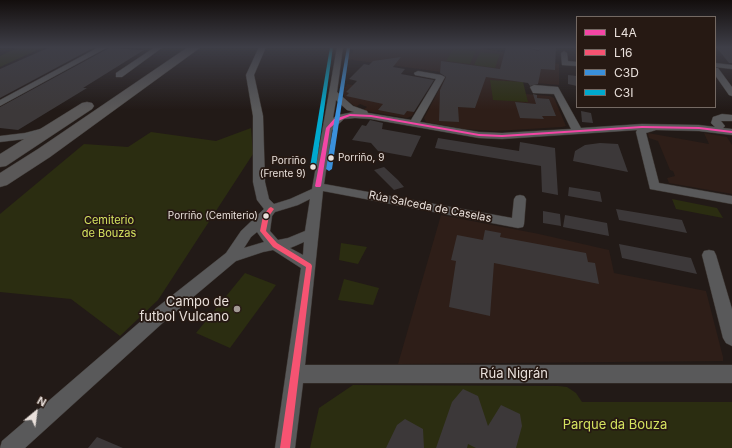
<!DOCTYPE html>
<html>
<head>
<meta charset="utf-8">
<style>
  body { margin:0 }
  #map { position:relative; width:732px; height:448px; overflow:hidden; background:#221a17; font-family:Inter,sans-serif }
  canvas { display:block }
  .legend { position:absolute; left:576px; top:16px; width:140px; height:92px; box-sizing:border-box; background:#261913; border:1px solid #746963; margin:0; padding:5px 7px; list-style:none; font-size:12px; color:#e9e0db }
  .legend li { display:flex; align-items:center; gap:8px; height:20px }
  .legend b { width:20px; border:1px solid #746963 }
  .north { position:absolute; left:16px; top:392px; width:40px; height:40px; -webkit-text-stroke:3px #261913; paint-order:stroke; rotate:29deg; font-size:11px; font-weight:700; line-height:16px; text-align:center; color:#e9e0db }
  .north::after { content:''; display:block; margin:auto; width:14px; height:18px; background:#e9e0db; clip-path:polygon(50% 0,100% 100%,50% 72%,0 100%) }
</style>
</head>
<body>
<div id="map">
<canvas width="732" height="448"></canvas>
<ul class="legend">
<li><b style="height:5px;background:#f346a5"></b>L4A</li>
<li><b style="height:5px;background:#f65372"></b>L16</li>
<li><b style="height:5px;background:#3a90db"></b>C3D</li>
<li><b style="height:5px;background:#00a9ce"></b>C3I</li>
</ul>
<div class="north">N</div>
</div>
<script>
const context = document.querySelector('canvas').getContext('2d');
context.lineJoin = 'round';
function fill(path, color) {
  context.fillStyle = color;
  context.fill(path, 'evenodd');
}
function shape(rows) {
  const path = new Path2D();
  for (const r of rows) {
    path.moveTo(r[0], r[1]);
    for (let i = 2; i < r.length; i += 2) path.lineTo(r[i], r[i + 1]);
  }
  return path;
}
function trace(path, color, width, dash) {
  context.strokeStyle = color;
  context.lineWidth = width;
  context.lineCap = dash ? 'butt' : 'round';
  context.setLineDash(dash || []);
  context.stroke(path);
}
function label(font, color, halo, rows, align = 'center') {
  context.font = font + ' Inter,sans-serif';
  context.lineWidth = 3.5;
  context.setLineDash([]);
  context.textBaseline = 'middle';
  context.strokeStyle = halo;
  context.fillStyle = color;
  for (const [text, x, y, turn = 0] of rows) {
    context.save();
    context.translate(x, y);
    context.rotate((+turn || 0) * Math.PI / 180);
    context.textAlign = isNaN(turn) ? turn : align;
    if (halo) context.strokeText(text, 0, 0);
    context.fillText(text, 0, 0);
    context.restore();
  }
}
const education = shape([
  [348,47,474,47,548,60,553,63,559,64,559,85,523,82,523,87,526,94,550,96,554,98,566,126,562,127,495,131,464,129,426,122,424,118,448,73,346,59,347,54,352,53,354,50,348,49],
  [347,84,392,92,417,106,412,116,407,118,366,111,363,110,367,107,360,104,356,107,345,99,343,94,343,86,346,87],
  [648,133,709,144,704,133,727,137,732,145,732,194,669,183,667,178,675,176,673,171,670,170,658,141,649,138],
  [441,215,539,234,609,250,614,273,706,291,723,357,723,361,398,364]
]);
const green = shape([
  [19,47,44,47,0,67,0,56],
  [454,48,476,51,470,64,446,61],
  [480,52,500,54,495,68,474,65],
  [490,80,523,82,528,102,493,100],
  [251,128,253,154,158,300,120,336,71,299,0,292,0,214,84,144,128,147,151,132,216,141],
  [672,199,717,208,723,218,676,209],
  [341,243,367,247,358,264,339,260],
  [245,273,276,285,230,348,196,333],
  [344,279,379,288,373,305,338,300],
  [353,385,558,386,567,387,576,393,582,402,732,402,732,448,310,448,319,408]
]);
const building = shape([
  [50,47,95,47,0,98,0,69],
  [506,47,527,47,538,51,542,47,556,47,555,70,541,69,538,84,530,86,528,83,486,77,475,108,458,107,459,122,439,121,440,90,446,77,440,73,441,61,500,69],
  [716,47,732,47,732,63,729,63],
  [109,48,144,50,83,88,87,88,18,130,0,128,0,107],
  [401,57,393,67,405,69,401,74,434,80,414,112,407,111,404,115,378,110,383,104,346,96,349,93,346,92,357,81,349,79,364,64,369,65,373,61],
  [568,75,577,76,577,86,568,84],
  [533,94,537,95,537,98,549,99,556,116,542,116,544,119,520,118,515,102,536,104],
  [581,111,591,113,593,123,582,122],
  [370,120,383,123,382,129,421,136,411,157,378,151,371,143,352,140,362,125,366,126],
  [438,138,519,151,520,142,555,148,558,195,542,192,541,166,435,148],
  [600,143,618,144,628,172,573,161,575,151,585,145],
  [384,167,398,180,404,187,394,190,374,170],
  [569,187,600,192,602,202,568,196],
  [616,209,682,220,687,233,619,220],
  [543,211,560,214,561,226,543,223],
  [565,215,607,223,609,236,563,227],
  [485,230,501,233,500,237,586,253,588,262,595,263,599,284,494,263,490,316,449,307,456,261,451,260,457,235,483,240],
  [619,244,691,258,697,274,622,258],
  [463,389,478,396,488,426,501,405,520,414,522,426,516,448,476,448,468,444,467,448,436,448,452,402],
  [405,419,423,429,424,448,386,448,397,425],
  [97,437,123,448,88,448]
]);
const minor = shape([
  [99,47,108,47,0,106,0,100,99,47],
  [155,47,163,47,122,77,116,77,116,73,155,47],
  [259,47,266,47,254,75,263,116,265,182,269,199,274,204,290,199,312,189,337,47,343,47,337,92,353,106,367,111,368,113,411,120,436,79,415,75,414,73,418,71,441,75,445,77,420,122,479,132,502,133,571,129,554,94,533,93,530,87,534,85,558,87,581,128,642,124,699,125,715,127,711,123,713,117,722,114,732,115,732,121,721,121,725,126,723,128,732,129,732,135,699,131,656,130,646,133,659,183,732,196,732,204,650,189,636,132,637,130,502,139,479,138,371,119,355,118,344,119,332,130,324,184,512,218,514,199,516,196,520,195,524,196,526,199,524,224,523,227,518,228,323,191,305,365,732,365,732,383,303,383,295,448,275,448,301,268,273,250,263,252,236,261,167,319,25,448,0,448,2,441,155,309,226,253,241,231,264,209,257,200,253,182,253,116,246,75,259,47],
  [336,100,347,110,354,112,338,115,333,118,336,100],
  [310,199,305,231,288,238,278,240,270,231,272,216,275,212,298,205,310,199],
  [257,232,264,242,244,248,251,237,257,232],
  [304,242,303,255,290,248,295,246,304,242],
  [528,47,541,47,541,48,538,50,528,47],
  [564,51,567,53,568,61,577,62,577,66,562,65,561,53,564,51],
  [715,63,732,65,732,69,715,67,715,63],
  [715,68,718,68,732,87,732,96,729,95,715,75,715,68],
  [48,127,53,130,51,132,25,139,0,142,0,136,25,133,48,127],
  [709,250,714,251,716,255,732,309,732,346,726,343,723,338,702,255,704,251,709,250]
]);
const trunk = shape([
  [188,47,201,47,50,157,7,185,0,187,0,173,38,149,188,47],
  [87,102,92,103,94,106,92,109,6,166,0,167,0,154,82,103,87,102]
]);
const bus1 = shape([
  [350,114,371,115,479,134,502,135,642,126,699,127,732,131,732,133,699,129,642,128,502,137,479,136,371,117,350,116,338,121,330,128,321,186,320,187,316,187,315,186,326,128,334,119,350,114]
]);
const bus2 = shape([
  [271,207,274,209,269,216,266,231,277,243,311,264,312,266,290,448,280,448,306,267,273,247,260,231,263,216,269,208,271,207]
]);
const bus3 = shape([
  [347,47,350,48,332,169,329,171,326,169,347,47]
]);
const bus4 = shape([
  [330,47,333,47,316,167,313,169,310,167,330,47]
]);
const markers = [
  [331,158,3.5,"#e9e0db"],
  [313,167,3.5,"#e9e0db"],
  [266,216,3.5,"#e9e0db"],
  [237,309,4,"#a39b96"]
];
const busNames = [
  ["Porriño, 9",338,158,"left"],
  ["Porriño",306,161],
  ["(Frente 9)",306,174],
  ["Porriño (Cemiterio)",258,216]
];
const streetNames = [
  ["Rúa Salceda de Caselas",430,207,11]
];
const parkNames = [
  ["Cemiterio",109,221],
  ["de Bouzas",109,234]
];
const nearPoinames = [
  ["Campo de",229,302],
  ["futbol Vulcano",229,317]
];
const nearStreetnames = [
  ["Rúa Nigrán",514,374]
];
const nearParknames = [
  ["Parque da Bouza",615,425]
];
fill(education, '#2e1e18');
fill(green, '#2b2d11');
fill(building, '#3c3839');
trace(minor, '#3d3733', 1);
trace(trunk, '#3d3733', 1);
fill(minor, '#59595a');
fill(trunk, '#5a5858');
fill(bus1, '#f346a5');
fill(bus2, '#f65372');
fill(bus3, '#3a90db');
fill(bus4, '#00a9ce');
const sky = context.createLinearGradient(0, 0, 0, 110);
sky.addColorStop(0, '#130e0d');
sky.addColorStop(0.43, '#3e3e47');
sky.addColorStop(1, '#3e3e4700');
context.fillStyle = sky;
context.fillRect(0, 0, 732, 110);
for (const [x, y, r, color] of markers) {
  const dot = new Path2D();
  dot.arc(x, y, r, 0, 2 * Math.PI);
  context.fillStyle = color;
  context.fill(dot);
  trace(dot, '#261913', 1.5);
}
label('10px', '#e9e0db', '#261913', busNames, 'right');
label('11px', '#e9e0db', '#261913', streetNames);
label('11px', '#d4e25f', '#261913', parkNames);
label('13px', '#e9e0db', '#261913', nearPoinames, 'right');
label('13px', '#e9e0db', '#261913', nearStreetnames);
label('13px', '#d4e25f', '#261913', nearParknames);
</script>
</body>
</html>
